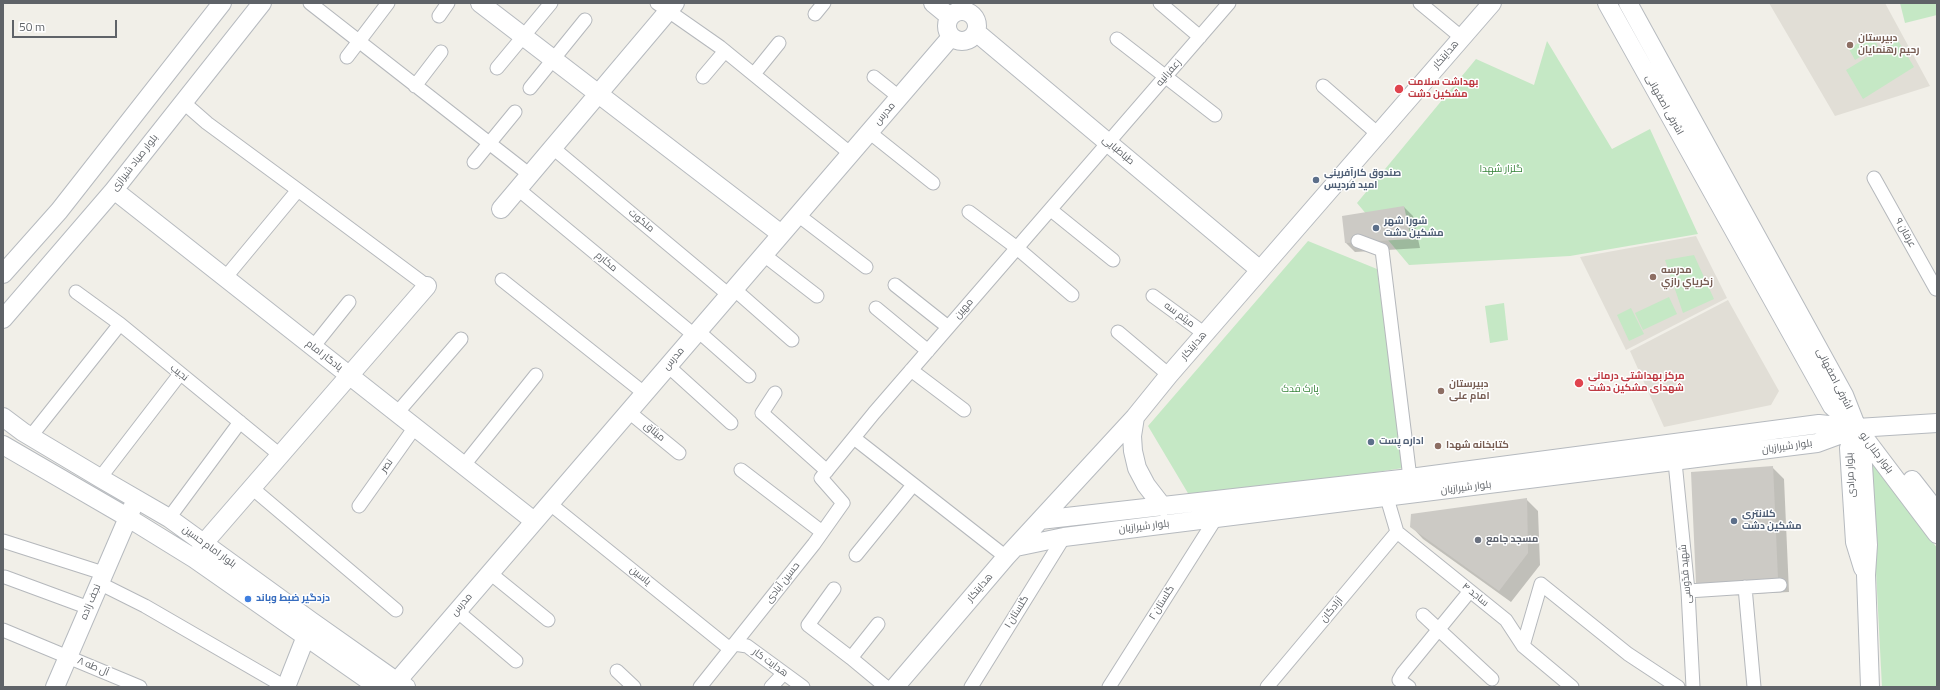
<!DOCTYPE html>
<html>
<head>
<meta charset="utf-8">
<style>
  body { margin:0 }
  #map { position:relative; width:1940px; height:690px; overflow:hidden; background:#f1efe8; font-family:"Titillium Web",sans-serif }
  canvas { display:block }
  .frame { position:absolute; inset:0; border:4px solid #5f6368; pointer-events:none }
  .scale { position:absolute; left:12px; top:20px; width:105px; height:18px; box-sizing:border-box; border:2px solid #5f6368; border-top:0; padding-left:5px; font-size:12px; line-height:14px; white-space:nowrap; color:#5f6368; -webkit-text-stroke:3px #fff; paint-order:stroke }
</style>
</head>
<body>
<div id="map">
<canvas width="1940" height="690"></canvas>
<div class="frame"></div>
<div class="scale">50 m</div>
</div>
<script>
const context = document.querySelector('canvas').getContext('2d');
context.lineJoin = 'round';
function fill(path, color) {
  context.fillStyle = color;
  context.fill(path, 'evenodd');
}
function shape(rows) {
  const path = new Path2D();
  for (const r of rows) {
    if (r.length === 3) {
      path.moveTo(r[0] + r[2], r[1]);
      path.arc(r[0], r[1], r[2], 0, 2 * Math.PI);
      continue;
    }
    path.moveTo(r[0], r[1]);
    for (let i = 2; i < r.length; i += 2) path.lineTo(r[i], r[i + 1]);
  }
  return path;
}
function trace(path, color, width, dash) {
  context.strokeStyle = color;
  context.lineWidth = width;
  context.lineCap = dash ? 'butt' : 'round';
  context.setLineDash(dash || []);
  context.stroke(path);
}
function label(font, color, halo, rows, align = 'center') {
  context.font = font + ' "Titillium Web",Cairo,sans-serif';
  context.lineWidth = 3;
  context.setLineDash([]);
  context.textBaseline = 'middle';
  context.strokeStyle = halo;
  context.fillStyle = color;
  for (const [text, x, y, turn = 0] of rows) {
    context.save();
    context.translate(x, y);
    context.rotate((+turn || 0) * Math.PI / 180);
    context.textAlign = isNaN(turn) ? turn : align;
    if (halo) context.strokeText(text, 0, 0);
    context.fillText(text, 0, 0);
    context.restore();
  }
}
const education = shape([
  [1769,3,1885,3,1930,86,1835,116],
  [1696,236,1727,298,1626,350,1580,257],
  [1728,300,1779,391,1771,405,1664,427,1630,351]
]);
const green = shape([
  [1900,3,1937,3,1937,15,1905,23],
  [1871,35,1878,46,1855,60,1849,49],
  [1897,39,1914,67,1863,99,1846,70],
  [1547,41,1612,149,1650,129,1698,234,1570,256,1409,265,1357,203,1476,59,1534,85],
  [1308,241,1377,269,1403,468,1192,500,1148,426],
  [1694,255,1714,299,1683,313,1665,260],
  [1669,297,1677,314,1643,330,1635,313],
  [1504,303,1508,340,1490,343,1485,306],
  [1631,308,1644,334,1629,341,1617,315],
  [1870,456,1937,548,1937,687,1882,687]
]);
const shadow = shape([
  [1404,207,1413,216,1420,248,1355,252,1346,243,1343,217],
  [1772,467,1784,479,1789,592,1709,596],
  [1526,499,1538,511,1540,565,1511,602,1423,539,1411,526]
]);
const building = shape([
  [1404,206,1411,239,1345,243,1342,216],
  [1773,466,1778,580,1696,584,1691,472],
  [1527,498,1528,553,1499,591,1410,527,1411,514]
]);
const street = shape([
  [310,3,530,175],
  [657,3,720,47,851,154],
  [1160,3,1200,37],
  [1420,3,1461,37],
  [815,14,824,3],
  [439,16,448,3],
  [1117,39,1215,115],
  [347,57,388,3],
  [497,68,551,3],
  [754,74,779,43],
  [703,77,725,51],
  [874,77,899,97],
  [415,86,441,52],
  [1323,86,1378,134],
  [530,88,585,20],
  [183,102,207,123,298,190],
  [869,132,933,183],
  [553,148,729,295],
  [474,162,515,112],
  [1874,178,1936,289,1937,287],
  [518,189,694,335],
  [1051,210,1113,260],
  [969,212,1017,248,1072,295],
  [798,215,866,267],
  [1358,241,1382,250,1410,478],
  [764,255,817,296],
  [225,278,298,190,427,286],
  [502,280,644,393],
  [895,285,948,327],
  [734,289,792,340],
  [76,292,120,324,280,455],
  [1153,296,1205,334],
  [876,308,928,351],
  [698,331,749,376],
  [1118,332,1169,375],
  [313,347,349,302],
  [668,366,731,423],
  [911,370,964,410],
  [775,393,762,413,827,471],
  [629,412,679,453],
  [397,413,461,339],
  [31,436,120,324],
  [854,438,1006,557],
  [1675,462,1688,591,1693,687],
  [464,465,536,375],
  [741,470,822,532],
  [100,478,180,374],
  [252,488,396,610],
  [1387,498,1397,532,1506,620,1523,646,1572,687],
  [549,503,730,649],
  [359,506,415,427],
  [169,518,240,422],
  [3,541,103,573],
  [856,555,913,485],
  [490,573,548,620],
  [5,577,89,608],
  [99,583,145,606,285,687],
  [1745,587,1754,687],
  [834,589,808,625,851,658],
  [1688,591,1780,585],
  [457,611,516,661],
  [1423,615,1492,679],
  [878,624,851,658,886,687],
  [3,630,140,687],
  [734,644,747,646,803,687],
  [1523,646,1541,584,1628,654,1678,687],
  [617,671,634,687],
  [700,687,814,544,843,503,821,478,874,413,1229,3],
  [771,687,784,673],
  [971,687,1064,537],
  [1109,687,1216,518],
  [1267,687,1397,532],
  [1409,687,1399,680,1403,673,1470,591]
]);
const secondary = shape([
  [480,3,781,234],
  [933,3,950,17],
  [1607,3,1832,406,1857,428,1937,534],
  [1628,3,1844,395,1857,428,1862,449,1868,545,1866,575,1870,687],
  [962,26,15],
  [976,32,1260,270],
  [114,190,534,521],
  [501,209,675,3],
  [3,274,59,211,222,3],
  [3,319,114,190,262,3],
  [3,417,23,432,100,478,169,518,311,621,396,681,406,687],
  [1135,417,1132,436,1133,451,1137,468,1146,485,1163,507],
  [1857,428,1849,448,1855,542,1863,568],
  [3,445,127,517,195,559,378,687],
  [1912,480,1937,512],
  [1040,520,1410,478,1819,424,1857,428,1937,423],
  [1016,547,1064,537,1817,443,1855,429],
  [199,553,204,543,427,286],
  [55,687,133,506],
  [286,687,310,626],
  [392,687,951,37],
  [895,687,1006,557,1135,417,1169,375,1492,3]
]);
const markers = [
  [1850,45,4,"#8d6e63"],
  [1399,89,5,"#e0444e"],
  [1316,180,4,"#5c6f8a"],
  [1376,228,4,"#5c6f8a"],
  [1653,277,4,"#8d6e63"],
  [1579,383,5,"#e0444e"],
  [1441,391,4,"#8d6e63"],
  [1371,442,4,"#5c6f8a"],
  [1438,446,4,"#8d6e63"],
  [1734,521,4,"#5c6f8a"],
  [1478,540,4,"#6b7280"],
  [248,599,4,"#3f7fe0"]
];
const educationNames = [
  ["دبیرستان",1858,39],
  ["رحیم رهنمایان",1858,51],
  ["مدرسه",1661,271],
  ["زكرياي رازي",1661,283],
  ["دبیرستان",1449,385],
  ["امام علی",1449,397],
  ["کتابخانه شهدا",1446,446]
];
const streetNames = [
  ["هدایتکار",1446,55,-49],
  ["زعفرانیه",1169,73,-49],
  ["اشرفی اصفهانی",1664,105,61],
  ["مدرس",885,114,-49],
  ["طباطبایی",1118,151,40],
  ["بلوار صیاد شیرازی",135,163,-52],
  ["ملکوت",641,221,40],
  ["عرفان ۹",1905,233,61],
  ["مکارم",606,262,40],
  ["مهین",964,309,-49],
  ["میثم سه",1179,315,37],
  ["هدایتکار",1194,346,-49],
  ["یادگار امام",324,356,38],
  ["مدرس",674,359,-49],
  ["نجیب",179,373,39],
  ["اشرفی اصفهانی",1834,379,63],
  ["میثاق",654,432,39],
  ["بلوار شیرازیان",1787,447,-8],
  ["بلوار جلال لو",1876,453,53],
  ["نصر",387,466,-55],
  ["بلوار مرادی",1851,475,-93],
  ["بلوار شیرازیان",1466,488,-7],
  ["بلوار شیرازیان",1144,527,-7],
  ["بلوار امام حسین",209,547,36],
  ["شهید قدّوسی",1686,574,-95],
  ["یاسین",640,576,39],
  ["حسین آبادی",783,583,-52],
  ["هدایتکار",980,588,-49],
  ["ساجد ۴",1475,595,39],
  ["نجف زاده",91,602,-67],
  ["گلستان ۲",1162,603,-58],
  ["مدرس",462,605,-49],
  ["آزادگان",1332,610,-50],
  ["گلستان ۱",1017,612,-58],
  ["هدایت کار",770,663,36],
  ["آل طه ۸",93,667,23]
];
const healthNames = [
  ["بهداشت سلامت",1408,83],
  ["مشکین دشت",1408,95],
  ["مرکز بهداشتی درمانی",1588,377],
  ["شهدای مشکین دشت",1588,389]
];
const parkNames = [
  ["گلزار شهدا",1501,170],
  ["پارک فدک",1300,390]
];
const serviceNames = [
  ["صندوق کارآفرینی",1324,174],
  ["امید فردیس",1324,186],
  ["شورا شهر",1384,222],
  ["مشکین دشت",1384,234],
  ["اداره پست",1379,442],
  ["کلانتری",1742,515],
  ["مشکین دشت",1742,527]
];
const worshipNames = [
  ["مسجد جامع",1486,540]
];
const shopNames = [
  ["دزدگیر ضبط وباند",256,599]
];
fill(education, '#e1ded6');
fill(green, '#c5e8c5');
fill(shadow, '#0003');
fill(building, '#cccac5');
trace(street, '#b5b8bc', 15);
trace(secondary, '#b6babf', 20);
trace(street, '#fff', 13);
trace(secondary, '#fff', 18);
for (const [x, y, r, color] of markers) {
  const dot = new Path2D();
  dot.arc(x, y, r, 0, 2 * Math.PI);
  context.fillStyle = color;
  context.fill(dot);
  trace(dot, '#fff', 1.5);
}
label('bold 10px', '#785e54', '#fff', educationNames, 'left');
label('10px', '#5f6368', '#fff', streetNames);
label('bold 10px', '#be3a42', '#fff', healthNames, 'left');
label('10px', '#348238', '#fff', parkNames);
label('bold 10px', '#4e5e75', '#fff', serviceNames, 'left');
label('bold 10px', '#5b616d', '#fff', worshipNames, 'left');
label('bold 10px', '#366cbe', '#fff', shopNames, 'left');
</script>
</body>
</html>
